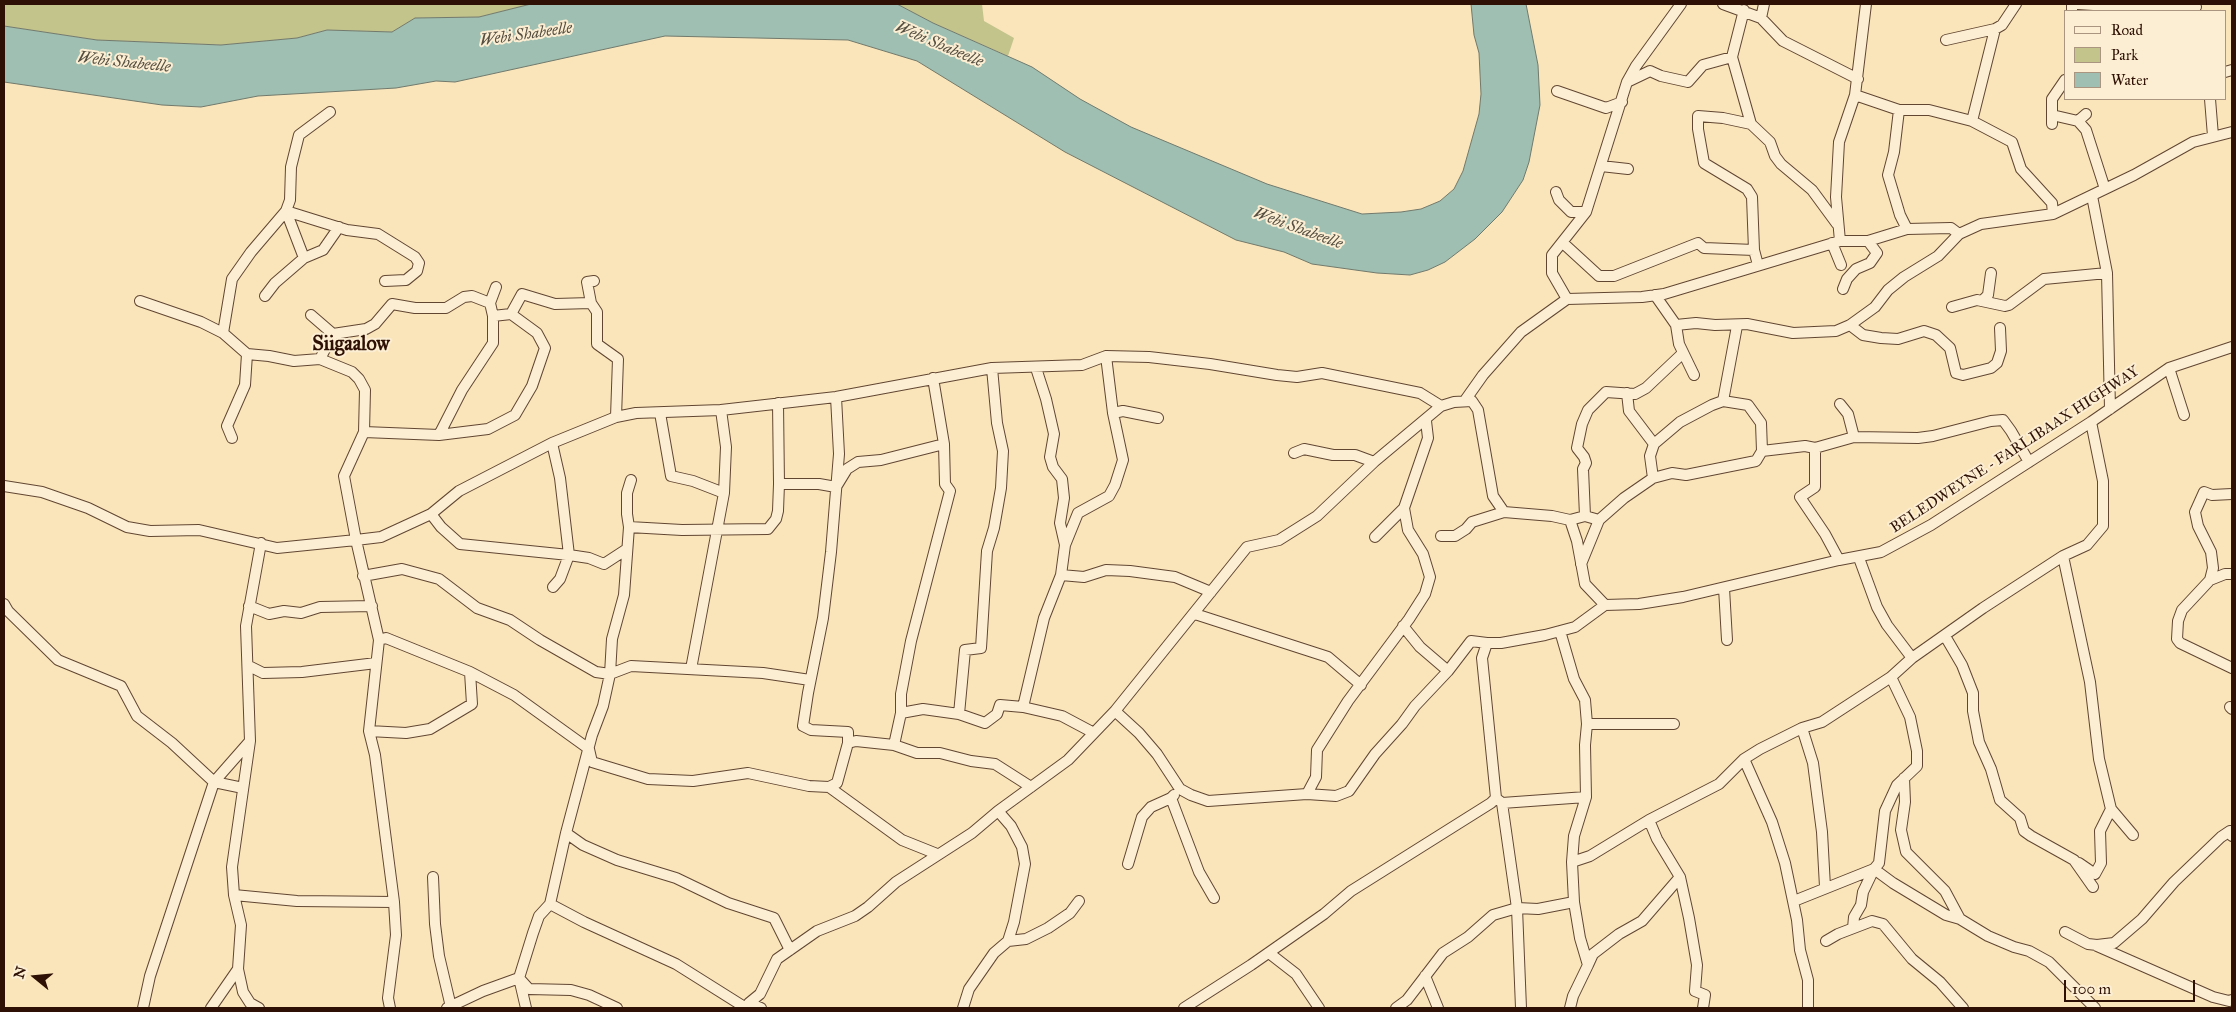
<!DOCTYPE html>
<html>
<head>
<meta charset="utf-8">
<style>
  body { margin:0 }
  #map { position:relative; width:2236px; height:1012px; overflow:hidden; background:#fae5bb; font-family:"IM FELL Great Primer",serif }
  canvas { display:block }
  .frame { position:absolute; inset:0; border:5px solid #2e1104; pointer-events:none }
  .legend { position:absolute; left:2064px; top:10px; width:162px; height:90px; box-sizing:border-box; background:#fceed3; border:1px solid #aa9680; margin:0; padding:6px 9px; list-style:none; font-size:15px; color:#2e1104 }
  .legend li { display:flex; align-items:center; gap:10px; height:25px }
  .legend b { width:25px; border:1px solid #aa9680 }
  .north { position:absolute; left:10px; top:952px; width:50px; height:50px; -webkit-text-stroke:4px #fceed3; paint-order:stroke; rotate:287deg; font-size:14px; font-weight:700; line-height:20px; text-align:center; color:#2e1104 }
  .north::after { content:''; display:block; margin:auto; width:18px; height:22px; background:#2e1104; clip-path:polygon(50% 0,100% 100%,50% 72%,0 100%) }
  .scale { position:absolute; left:2064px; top:980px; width:131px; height:22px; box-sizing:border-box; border:2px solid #2e1104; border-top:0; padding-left:6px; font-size:15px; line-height:18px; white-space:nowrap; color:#2e1104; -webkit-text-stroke:4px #fceed3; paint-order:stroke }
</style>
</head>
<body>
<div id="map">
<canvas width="2236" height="1012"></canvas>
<div class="frame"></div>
<ul class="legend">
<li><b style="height:6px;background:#fceed3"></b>Road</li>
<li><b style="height:14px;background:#c3c38c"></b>Park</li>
<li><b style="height:14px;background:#9ebfb1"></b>Water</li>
</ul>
<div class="north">N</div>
<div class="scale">100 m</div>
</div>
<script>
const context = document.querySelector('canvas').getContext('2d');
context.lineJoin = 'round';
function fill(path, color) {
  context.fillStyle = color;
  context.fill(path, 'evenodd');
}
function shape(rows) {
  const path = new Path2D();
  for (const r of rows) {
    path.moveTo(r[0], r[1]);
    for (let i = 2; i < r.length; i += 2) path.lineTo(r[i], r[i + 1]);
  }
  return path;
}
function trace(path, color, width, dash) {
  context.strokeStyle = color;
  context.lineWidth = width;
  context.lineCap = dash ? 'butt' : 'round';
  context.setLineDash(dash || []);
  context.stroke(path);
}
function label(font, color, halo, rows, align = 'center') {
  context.font = font + ' "IM FELL Great Primer",serif';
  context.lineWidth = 4;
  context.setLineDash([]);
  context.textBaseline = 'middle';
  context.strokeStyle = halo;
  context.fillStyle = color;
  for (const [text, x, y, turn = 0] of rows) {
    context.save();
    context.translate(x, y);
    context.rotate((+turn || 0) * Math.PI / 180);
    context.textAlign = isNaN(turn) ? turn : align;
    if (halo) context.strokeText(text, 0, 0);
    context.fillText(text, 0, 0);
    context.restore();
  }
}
const green = shape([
  [4,4,531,4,479,17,415,18,392,32,327,30,297,38,221,45,97,40,4,26],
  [897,4,982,4,984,21,1014,38,1008,56,933,23]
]);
const water = shape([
  [531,4,897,4,933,23,1032,67,1080,99,1131,127,1267,184,1362,214,1401,212,1421,209,1440,201,1454,189,1463,171,1479,114,1481,94,1479,53,1474,35,1471,4,1526,4,1538,65,1540,105,1529,162,1523,180,1502,212,1475,239,1445,262,1428,270,1410,275,1377,273,1312,264,1284,252,1236,240,1065,152,917,61,848,40,665,36,455,82,436,81,396,88,258,96,201,107,162,105,4,82,4,26,97,40,221,45,297,38,327,30,392,32,415,18,479,17,531,4]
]);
const street = shape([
  [1723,4,1761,18,1783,41,1858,79],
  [2078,4,2156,9,2196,7],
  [1744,10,1732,57,1751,124],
  [2072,11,2072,4],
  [1761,18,1764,4],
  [1946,40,1995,29,2002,25,2016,4],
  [2225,72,2232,70],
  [1627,82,1650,71,1661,76,1688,82,1703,65,1732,57],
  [1557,91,1606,108,1622,102],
  [1855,95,1899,110,1929,110,1972,121,2012,142,2021,169,2052,203,2053,214],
  [2210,99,2213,136],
  [1899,110,1894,152,1888,175,1900,215,1907,229],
  [2052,115,2078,121,2086,130,2105,189],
  [1972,121,1995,29],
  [2078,121,2086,114],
  [2052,124,2052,99,2065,80],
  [1601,166,1628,169],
  [1556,192,1559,200,1571,212,1586,212],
  [2092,196,2107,273,2110,409],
  [286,211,347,230,378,234,415,257,419,263,417,271,406,280,385,281],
  [286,211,304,258],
  [1840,241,1836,197,1839,142,1855,95,1866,4],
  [1563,243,1599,276,1614,276,1698,243,1704,248,1754,250],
  [1832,243,1841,265],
  [1758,265,1754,250,1752,197,1747,189,1704,163,1698,129,1698,116,1723,118,1751,124,1770,142,1775,156,1781,164,1812,190,1837,224],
  [594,281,587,282,591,303,597,312,597,344,618,359,616,417],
  [1843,289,1847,279,1856,269,1870,263,1877,253,1868,241],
  [1655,295,1676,325,1679,344,1694,375],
  [265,296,275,283,304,258,323,250,339,227],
  [1567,299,1552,273,1552,255,1586,212,1627,82,1636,66,1681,4],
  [1983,300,1988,295,1991,273],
  [140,301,201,322,223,333,247,354,269,356,294,361,320,359,352,372,359,379,365,390,364,432,344,476,356,540,379,640,369,731,375,755,394,902,396,935,388,998,390,1008],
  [1952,307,1977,300,2005,306,2009,305,2044,279,2107,273],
  [511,314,522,294,555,304,591,303],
  [311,315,333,334],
  [1676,325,1696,323,1715,325,1747,324,1793,333,1836,331,1850,325,1875,307,1888,290,1904,277,1938,256,1959,234,1981,224,2053,214,2134,175,2193,142,2232,132],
  [1850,325,1863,335,1881,338,1898,339,1924,331,1936,335,1950,348,1956,373,1963,375,1991,368,1997,363,2001,351,2000,328],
  [223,333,232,279,251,252,286,211,290,200,291,167,299,135,330,112],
  [333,334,366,329,375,324,392,304,415,308,446,308,464,297,472,296,490,303],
  [1106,356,1113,413],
  [320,359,333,334],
  [2169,368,2184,415],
  [1627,393,1629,411,1654,444,1650,456,1653,478],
  [836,397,839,454,831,552,823,618,808,693,803,726,811,730,848,732,848,743],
  [1472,401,1466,399,1483,375,1521,332,1567,299,1642,297,1664,294,1840,241,1868,241,1907,229,1951,228,1959,234],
  [778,403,779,484],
  [1840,404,1848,414,1854,437],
  [660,413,671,476,693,481,724,493],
  [2091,422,2103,481,2103,526,2087,545,2063,556,2090,682,2099,759,2111,809,2133,835],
  [364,432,439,435,488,429,515,415,532,386,545,348,537,333,511,314,493,316],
  [439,435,462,390,493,343,493,316,490,303,496,287],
  [232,438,227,426,245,385,247,354],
  [552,443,560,478,569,555,560,579,553,587],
  [1654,444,1680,422,1712,405,1723,401],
  [1815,448,1815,487,1800,497,1825,534,1839,560],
  [1762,451,1805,446,1815,448,1854,437,1918,438,1933,436,1991,421,2003,420,2011,431,2029,462],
  [1294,453,1304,449,1333,455,1355,455,1374,462],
  [4,486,42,492,88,508,127,527,150,531,199,530,277,548,356,540,381,537,431,514,459,491,552,443,616,417,636,413,721,410,836,397,992,368,1082,365,1106,356,1149,357,1210,364,1277,375,1297,377,1322,373,1420,393,1441,406,1454,402,1472,401,1478,410,1493,496,1504,512,1552,516,1570,520,1577,541,1585,584,1605,605],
  [2232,494,2212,495,2204,492,2195,512,2198,526,2211,552,2213,568,2210,580,2225,574,2232,574],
  [431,514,441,527,460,544,569,555,589,558,604,564,627,549],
  [1585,516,1583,469,1586,463,1584,457,1577,448,1582,424,1588,410,1606,392,1635,394,1646,388,1683,353],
  [1570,520,1585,516,1599,520,1624,498,1653,478,1672,473,1686,475,1756,461,1762,451,1761,423,1748,405,1723,401,1737,326],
  [629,527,682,530,768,529,776,519,778,511,779,484,819,484,836,487,847,469,858,462,881,460,944,444],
  [1441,536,1455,536,1466,529,1472,522,1504,512],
  [1375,537,1404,508,1428,438,1426,421],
  [1065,545,1078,513,1109,496,1115,485,1123,460,1113,413,1123,411,1158,418],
  [1859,558,1877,607,1887,625,1912,658],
  [1581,564,1599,520],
  [1061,575,1084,577,1106,570,1130,571,1175,577,1211,592],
  [363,576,402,569,439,579,477,608,510,620,540,640,596,672,610,674,631,666,763,673,810,680],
  [2210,580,2182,610,2178,621,2177,639,2180,643,2232,668],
  [1724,588,1727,640],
  [4,604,8,611,58,660,121,686,137,716,172,743,214,782,243,788],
  [249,606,269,614,284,611,301,613,320,607,372,606],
  [1195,614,1328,657,1361,685],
  [1403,626,1420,647,1448,671],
  [1560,631,1574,679,1585,700,1587,724,1585,745,1586,797,1574,836,1572,862,1590,856,1649,820,1719,784,1744,759,1760,749,1802,728,1822,722,1891,677,1912,658,1983,608,2063,556],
  [1945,636,1962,665,1973,693,1973,711,1979,742,1991,769,2000,800,2020,818,2024,831,2031,836,2074,860,2093,887],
  [379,640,386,638,470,672,514,695,589,749,592,762,648,779,693,781,748,773,809,786,829,787,837,783,848,743,856,741,894,745,917,753,940,753,971,761,995,764,1031,787],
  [249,666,263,673,302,672,376,663],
  [691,669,724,493,726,447,721,410],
  [1023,707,1044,618,1061,575,1065,545,1060,523,1064,498,1062,479,1053,467,1050,457,1054,434,1046,399,1036,368],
  [2230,707,2232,709],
  [1115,711,1139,733,1157,754,1180,789,1191,795,1208,801,1307,794,1336,796,1349,791,1375,754,1402,724,1415,706,1448,671,1471,641,1487,643],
  [901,713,923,709,959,714,985,723,997,714,1000,705,1023,707,1062,716,1094,733],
  [959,714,965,650,981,648,987,551,994,528,1001,488,1003,451,997,423,992,368],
  [1587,724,1674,724],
  [1802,728,1813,763,1822,832,1825,887],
  [369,731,406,733,430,729,472,704,470,672],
  [894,745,901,713,901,694,911,641,950,491,945,484,944,444,933,378],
  [1744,759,1772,822,1785,863,1797,920,1800,950,1808,980,1808,1008],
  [1904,778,1905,802,1901,830,1906,852,1945,891,1960,919],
  [829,787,902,840,937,854],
  [1307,794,1316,777,1317,750,1348,701,1409,619,1425,594,1430,577,1423,554,1408,530,1404,508],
  [1171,798,1199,872,1214,898],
  [1496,798,1502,803,1517,908,1521,1008],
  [1502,803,1586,797],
  [1649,820,1657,839,1680,877,1689,918,1697,965,1695,991,1705,995,1703,1008],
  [566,833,583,845,617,860,676,878,728,903,774,918,790,950],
  [2079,863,2095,874,2101,863,2100,831,2111,809],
  [1128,864,1142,817,1151,807,1171,798,1174,795],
  [433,877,435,924,439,956,451,1007],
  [234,895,297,901,394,902],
  [1794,901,1874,869,1879,863,1885,811,1897,785,1917,766,1917,751,1910,717,1891,677],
  [550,904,584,922,676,964,746,1008],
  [1853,928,1854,917,1861,905,1863,892,1874,869,1893,883,1946,915,1960,919,1988,936,2014,947,2029,951,2049,962,2095,1008],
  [2065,932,2088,944,2097,945,2114,943,2142,919,2174,882,2221,837,2230,831,2232,836],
  [1008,941,1026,939,1048,928,1070,913,1079,901],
  [1826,941,1838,934,1872,921,1883,924,1912,959,1940,982,1963,1008],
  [2097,946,2213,997,2229,1001,2232,1000],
  [1269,953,1296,974,1319,1008],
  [1588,965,1593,954,1619,934,1642,921,1680,877],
  [1425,976,1438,1008],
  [749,1003,760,994,777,959,817,931,855,916,868,907,896,882,972,833,998,811,1068,760,1115,711,1247,547,1279,540,1317,516,1374,462,1441,406],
  [749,1003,761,1008],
  [143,1008,150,976,214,782,250,741],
  [211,1008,238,969],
  [259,1008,250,1003,243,992,238,969,241,925,234,895,232,867,250,741,246,626,261,543],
  [447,1008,483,991,519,978,533,933,539,916,550,904,566,833,592,735,603,706,610,674,612,639,624,595,629,527,627,514,627,493,631,480],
  [526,1008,519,978,529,989,571,990,589,995,617,1008],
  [963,1008,969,989,994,953,1008,941,1014,922,1025,864,1022,847,1011,826,998,811],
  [1184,1008,1251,965,1324,914,1351,891,1491,803,1496,798,1482,658,1487,643,1501,643,1545,635,1575,627,1605,605,1639,604,1683,597,1839,560,1881,552,1931,525,2091,422,2169,368,2232,347],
  [1396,1008,1407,1000,1443,953,1468,937,1493,915,1517,908,1538,909,1574,902],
  [1570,1008,1573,996,1588,965,1580,938,1574,902,1572,862]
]);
const streetNames = [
  ["BELEDWEYNE - FARLIBAAX HIGHWAY",2015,450,-33]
];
const waterNames = [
  ["Webi Shabeelle",526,35,-8],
  ["Webi Shabeelle",939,45,23],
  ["Webi Shabeelle",124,63,6],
  ["Webi Shabeelle",1298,229,20]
];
const districtNames = [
  ["Siigaalow",351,345]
];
fill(green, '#c3c38c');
fill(water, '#9ebfb1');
trace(water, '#71796c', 1);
trace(street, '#614632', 12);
trace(street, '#fceed3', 10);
label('15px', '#2e1104', '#fceed3', streetNames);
label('italic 16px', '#554e41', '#fceed3', waterNames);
label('bold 20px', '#2e1104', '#fceed3', districtNames);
</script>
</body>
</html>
